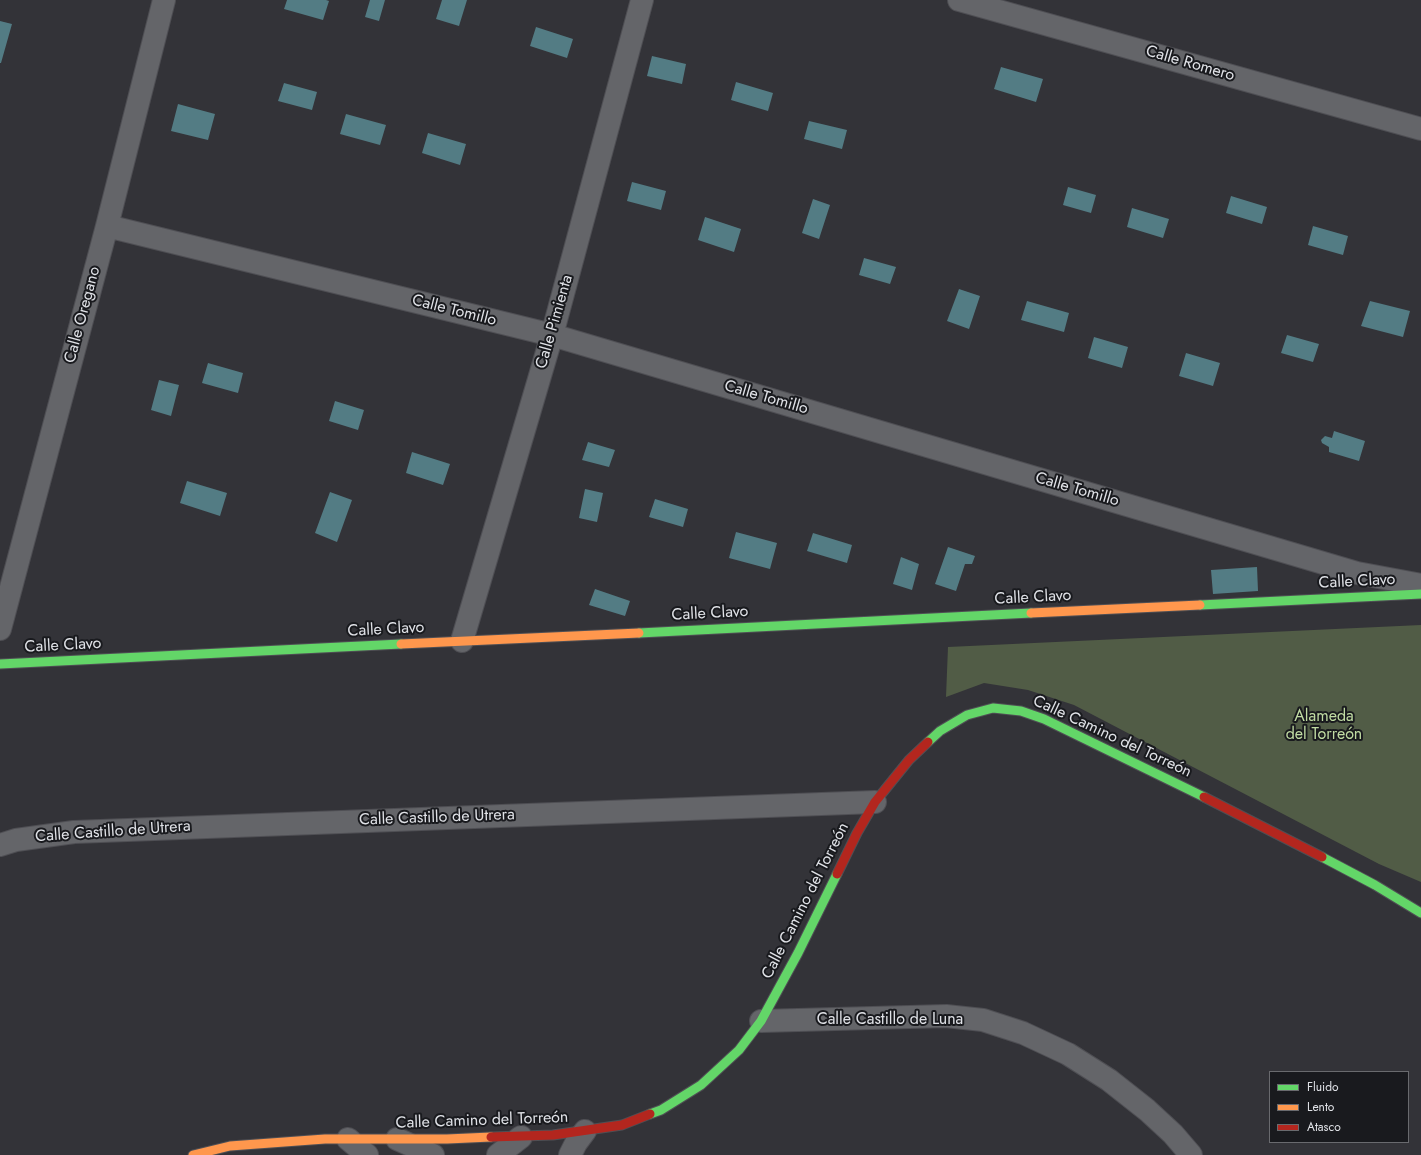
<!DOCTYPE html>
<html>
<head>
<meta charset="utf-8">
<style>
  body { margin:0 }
  #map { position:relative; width:1421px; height:1155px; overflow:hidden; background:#333338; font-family:Jost,sans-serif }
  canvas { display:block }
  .legend { position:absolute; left:1269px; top:1071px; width:140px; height:72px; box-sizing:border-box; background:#191a1e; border:1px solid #696a6e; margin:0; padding:5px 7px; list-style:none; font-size:12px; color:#e0e2e7 }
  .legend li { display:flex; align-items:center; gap:8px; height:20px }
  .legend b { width:20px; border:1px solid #696a6e }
</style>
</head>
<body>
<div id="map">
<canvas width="1421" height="1155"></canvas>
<ul class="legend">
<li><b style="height:5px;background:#63d668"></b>Fluido</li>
<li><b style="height:5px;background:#ff974d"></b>Lento</li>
<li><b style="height:5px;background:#b3261e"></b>Atasco</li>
</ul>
</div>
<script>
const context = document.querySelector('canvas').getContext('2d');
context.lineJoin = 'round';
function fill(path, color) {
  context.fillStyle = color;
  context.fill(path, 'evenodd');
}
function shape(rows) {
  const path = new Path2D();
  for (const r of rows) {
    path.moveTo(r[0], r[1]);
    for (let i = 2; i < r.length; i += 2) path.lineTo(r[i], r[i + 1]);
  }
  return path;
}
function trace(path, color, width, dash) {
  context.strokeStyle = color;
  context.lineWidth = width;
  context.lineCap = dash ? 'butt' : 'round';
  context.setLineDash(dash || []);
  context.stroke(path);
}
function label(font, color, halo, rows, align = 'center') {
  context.font = font + ' Jost,sans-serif';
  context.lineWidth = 4;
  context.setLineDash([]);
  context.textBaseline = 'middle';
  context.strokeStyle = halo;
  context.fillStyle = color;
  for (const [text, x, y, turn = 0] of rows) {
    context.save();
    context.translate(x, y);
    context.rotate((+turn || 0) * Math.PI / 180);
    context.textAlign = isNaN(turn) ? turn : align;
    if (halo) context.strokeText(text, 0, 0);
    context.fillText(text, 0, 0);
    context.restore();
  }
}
const green = shape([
  [1421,625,1421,882,1379,864,1074,705,1028,690,984,683,946,697,948,647]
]);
const water = shape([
  [287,0,326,0,329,1,323,20,284,9],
  [370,0,385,0,379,21,365,17],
  [442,0,467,0,459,26,436,19],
  [0,21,12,24,1,63,0,63],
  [536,27,573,39,567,58,530,46],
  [652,56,686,64,682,84,647,76],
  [1001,67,1043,79,1036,102,994,89],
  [736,82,773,93,768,111,731,100],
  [284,83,317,92,312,110,278,101],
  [178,104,215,114,208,140,171,131],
  [346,114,386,125,380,145,340,134],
  [809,121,847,130,842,149,804,139],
  [428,133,466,144,460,165,422,153],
  [632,182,666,191,661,210,627,201],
  [1068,187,1096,195,1091,213,1063,205],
  [1231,196,1267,207,1262,224,1226,213],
  [813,199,830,205,819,239,802,233],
  [1132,208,1169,219,1163,238,1127,227],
  [705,217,741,229,734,252,698,240],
  [1313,226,1348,236,1343,255,1308,245],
  [864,258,896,267,890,284,859,275],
  [959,289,980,296,969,329,947,321],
  [1027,301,1069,313,1064,332,1021,320],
  [1370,301,1410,311,1403,337,1361,326],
  [1287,335,1319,344,1313,362,1281,353],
  [1094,337,1128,347,1122,368,1088,358],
  [1186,353,1220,363,1213,386,1179,376],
  [208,363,243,373,238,393,202,383],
  [159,380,179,385,171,416,151,410],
  [335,401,364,410,358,430,329,421],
  [1334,431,1365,441,1359,461,1329,452,1329,447,1322,443,1321,440,1325,436,1332,438],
  [588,442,615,450,609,467,582,460],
  [412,452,450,464,443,485,406,473],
  [187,481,227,493,220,516,180,503],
  [585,489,603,493,597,522,579,518],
  [330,492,352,500,337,542,315,533],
  [655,499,688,509,683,527,649,517],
  [736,532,777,543,770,569,729,558],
  [813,533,852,545,847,563,807,551],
  [948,547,975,556,972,564,965,564,956,591,935,584],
  [901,557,919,564,912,590,893,584],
  [1257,567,1258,591,1213,594,1211,570],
  [595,589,630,601,625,616,589,605]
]);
const street = shape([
  [959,0,1421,129],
  [107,226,552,335,1357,573,1421,585],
  [0,629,107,226,164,0],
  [462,641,552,335,642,0],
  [0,845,16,840,74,832,875,802],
  [761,1021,946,1016,983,1020,1023,1033,1068,1054,1109,1080,1147,1110,1173,1134,1191,1155],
  [348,1139,367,1155],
  [397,1139,433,1155],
  [498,1155,521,1137],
  [570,1155,576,1143,585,1131]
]);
const fast = shape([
  [1200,605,1421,594],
  [639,633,1031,613],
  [0,664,401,644],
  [928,742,940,731,967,715,993,708,1021,711,1044,719,1204,797],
  [1322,857,1375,885,1421,913],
  [650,1114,661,1110,701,1085,739,1050,761,1021,798,953,837,874]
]);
const slow = shape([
  [1031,613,1200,605],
  [401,644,639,633],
  [193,1155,230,1146,325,1139,447,1139,491,1137]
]);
const jam = shape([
  [1204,797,1322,857],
  [837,874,857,833,875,802,909,760,928,742],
  [491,1137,553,1135,622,1125,650,1114]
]);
const streetNames = [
  ["Calle Romero",1190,64,16],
  ["Calle Tomillo",454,311,14],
  ["Calle Oregano",83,315,-75],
  ["Calle Pimienta",555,322,-74],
  ["Calle Tomillo",766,398,16],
  ["Calle Tomillo",1077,490,16],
  ["Calle Clavo",1357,582,-3],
  ["Calle Clavo",1033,598,-3],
  ["Calle Clavo",710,614,-3],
  ["Calle Clavo",386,630,-3],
  ["Calle Clavo",63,646,-3],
  ["Calle Camino del Torreón",1112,737,25],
  ["Calle Castillo de Utrera",437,818,-2],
  ["Calle Castillo de Utrera",113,832,-4],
  ["Calle Camino del Torreón",806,901,-63],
  ["Calle Castillo de Luna",890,1020],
  ["Calle Camino del Torreón",482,1121,-2]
];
const parkNames = [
  ["Alameda",1324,717],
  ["del Torreón",1324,735]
];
fill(green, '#515c46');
fill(water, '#537c84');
trace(street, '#4f4f54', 24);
trace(fast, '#4f4f54', 11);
trace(slow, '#4f4f54', 11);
trace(jam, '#4f4f54', 11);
trace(street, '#646569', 22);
trace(fast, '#63d668', 9);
trace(slow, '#ff974d', 9);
trace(jam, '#b3261e', 9);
label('16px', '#e0e2e7', '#191a1e', streetNames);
label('16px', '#c1dca3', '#191a1e', parkNames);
</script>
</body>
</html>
